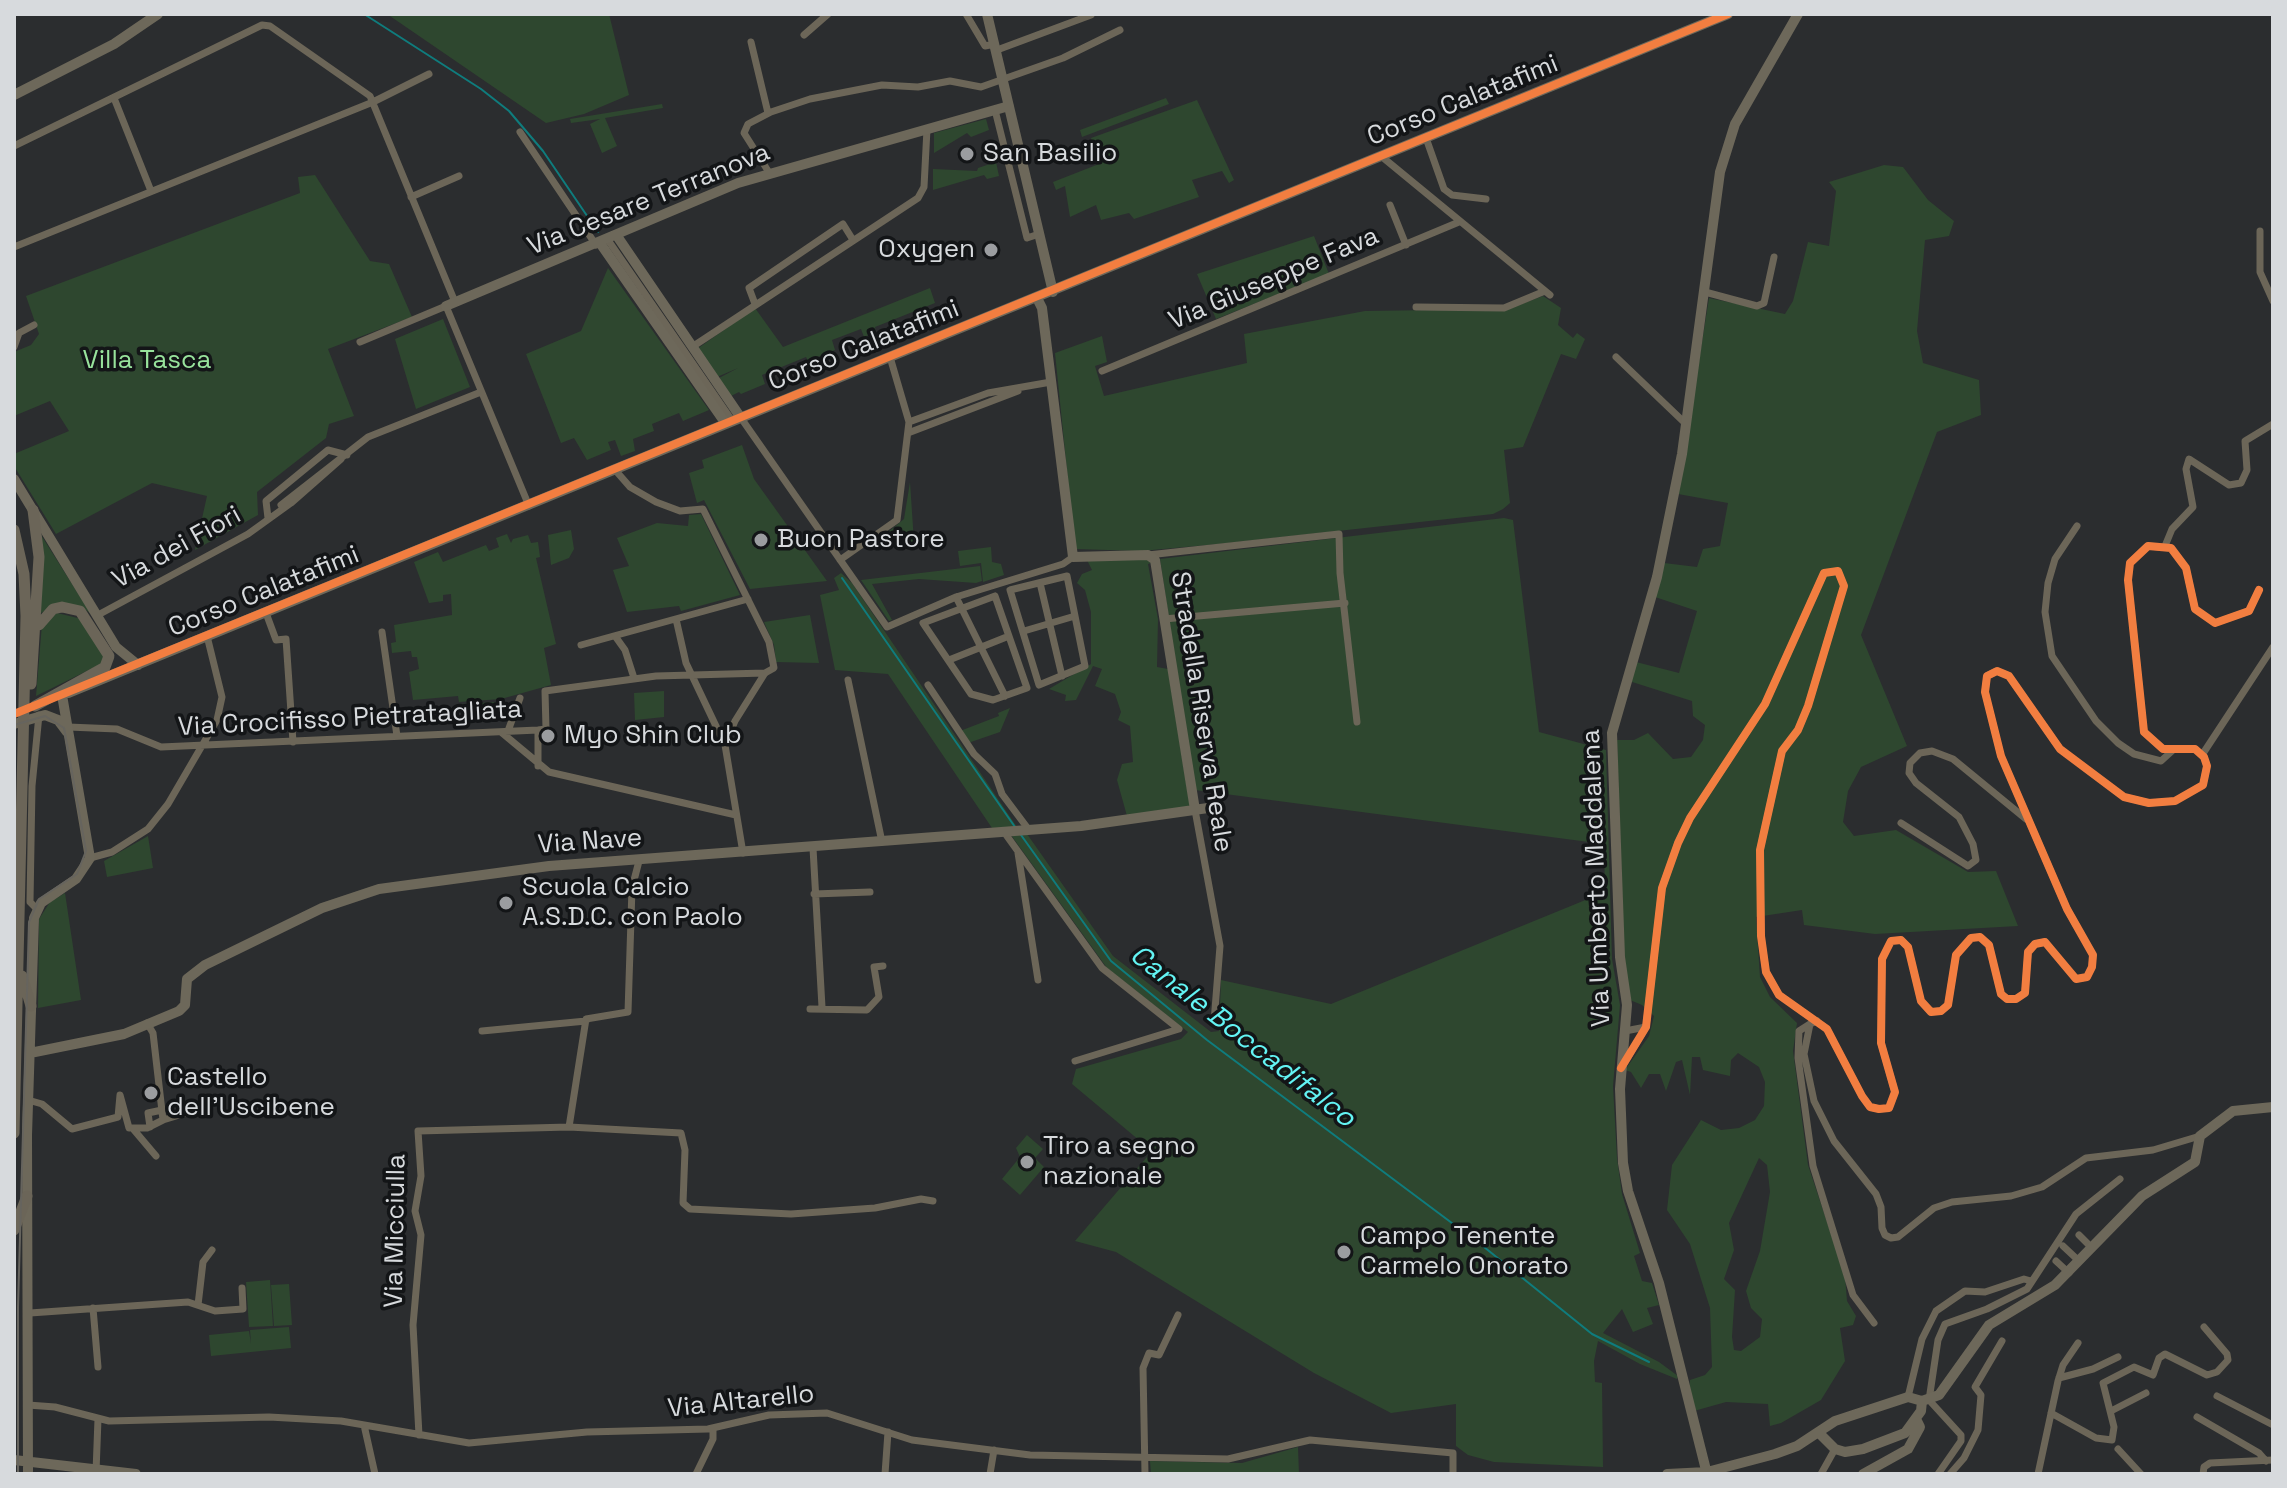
<!DOCTYPE html>
<html>
<head>
<meta charset="utf-8">
<style>
  body { margin:0 }
  #map { position:relative; width:2287px; height:1488px; overflow:hidden; background:#2b2d2f; font-family:"Space Grotesk",sans-serif }
  canvas { display:block }
  .frame { position:absolute; inset:0; border:16px solid #d7dadd; pointer-events:none }
</style>
</head>
<body>
<div id="map">
<canvas width="2287" height="1488"></canvas>
<div class="frame"></div>
</div>
<script>
const context = document.querySelector('canvas').getContext('2d');
context.lineJoin = 'round';
function fill(path, color) {
  context.fillStyle = color;
  context.fill(path, 'evenodd');
}
function shape(rows) {
  const path = new Path2D();
  for (const r of rows) {
    path.moveTo(r[0], r[1]);
    for (let i = 2; i < r.length; i += 2) path.lineTo(r[i], r[i + 1]);
  }
  return path;
}
function trace(path, color, width, dash) {
  context.strokeStyle = color;
  context.lineWidth = width;
  context.lineCap = dash ? 'butt' : 'round';
  context.setLineDash(dash || []);
  context.stroke(path);
}
function label(font, color, halo, rows, align = 'center') {
  context.font = font + ' "Space Grotesk",sans-serif';
  context.lineWidth = 7;
  context.setLineDash([]);
  context.textBaseline = 'middle';
  context.strokeStyle = halo;
  context.fillStyle = color;
  for (const [text, x, y, turn = 0] of rows) {
    context.save();
    context.translate(x, y);
    context.rotate((+turn || 0) * Math.PI / 180);
    context.textAlign = isNaN(turn) ? turn : align;
    if (halo) context.strokeText(text, 0, 0);
    context.fillText(text, 0, 0);
    context.restore();
  }
}
const green = shape([
  [387,14,609,14,629,95,584,114,546,123],
  [1166,98,1169,104,1082,137,1080,130],
  [1197,100,1234,180,1229,183,1222,171,1192,180,1199,197,1134,219,1129,213,1101,220,1096,205,1070,217,1065,186,1056,190,1053,182,1099,164,1091,138],
  [662,104,663,108,605,118,617,146,602,153,590,124,600,119,571,123,570,119],
  [986,119,989,130,971,137,967,133,934,153,934,133],
  [996,162,999,176,987,179,984,175,933,190,933,169,977,171,978,168],
  [1884,165,1903,167,1928,200,1954,221,1949,236,1925,240,1917,331,1923,363,1979,380,1981,415,1937,432,1861,635,1907,746,1861,767,1848,791,1843,822,1854,836,1896,830,1968,872,1996,871,2018,926,1875,934,1804,925,1802,910,1756,917,1760,977,1770,997,1797,1023,1793,1051,1808,1165,1845,1276,1847,1301,1856,1316,1853,1325,1840,1328,1845,1361,1821,1400,1781,1423,1770,1426,1768,1404,1726,1402,1694,1411,1689,1391,1690,1380,1705,1375,1712,1367,1710,1308,1690,1244,1667,1210,1672,1165,1701,1120,1721,1130,1739,1128,1755,1120,1764,1106,1765,1082,1759,1067,1738,1053,1731,1060,1730,1076,1703,1070,1700,1057,1692,1057,1690,1095,1682,1060,1676,1062,1666,1091,1660,1074,1649,1074,1641,1088,1631,1072,1625,1070,1649,1036,1654,1016,1642,1005,1630,1000,1624,954,1617,740,1634,740,1648,733,1673,759,1691,757,1703,740,1705,725,1693,716,1692,701,1629,681,1636,662,1679,673,1697,611,1655,597,1664,563,1697,567,1703,549,1720,546,1728,503,1678,494,1709,298,1785,314,1793,301,1808,242,1829,246,1836,191,1829,182],
  [1759,1158,1767,1165,1770,1192,1760,1251,1746,1291,1751,1308,1762,1319,1760,1337,1741,1351,1734,1350,1732,1337,1735,1290,1724,1279,1734,1250,1729,1223],
  [315,175,370,261,389,264,412,317,328,349,354,416,329,424,326,438,257,492,258,515,195,550,207,496,152,483,56,534,14,466,14,454,69,431,50,401,14,416,14,352,31,345,39,334,26,296,300,193,298,177],
  [1314,236,1329,274,1216,319,1197,274],
  [608,268,709,410,683,421,679,413,652,424,654,431,633,439,635,451,621,456,615,440,608,442,611,450,587,460,574,438,561,443,526,354,581,331],
  [930,288,935,303,875,327,876,332,864,337,861,329,832,340,835,350,808,361,806,357,762,375,765,384,741,394,739,392,731,396,719,378,738,368,717,377,697,349,755,308,783,347],
  [1543,296,1561,308,1558,325,1573,338,1577,333,1585,339,1576,359,1561,354,1523,447,1504,450,1510,503,1503,509,1493,514,1219,544,1141,551,1075,549,1055,353,1102,336,1107,362,1095,366,1104,396,1247,363,1244,334,1365,311,1508,309],
  [443,319,470,387,416,409,395,339],
  [742,445,754,479,827,581,750,589,704,500,697,503,689,473,704,468,702,460],
  [910,482,914,542,871,546,904,519],
  [701,514,740,595,681,611,679,606,627,612,613,570,629,566,617,538,657,523,688,526,689,515],
  [1504,518,1513,520,1539,732,1606,750,1612,959,1620,1005,1613,1086,1617,1158,1622,1194,1640,1253,1634,1256,1642,1281,1652,1283,1659,1305,1647,1308,1653,1324,1633,1332,1622,1309,1603,1333,1659,1362,1678,1376,1677,1379,1640,1364,1598,1341,1594,1361,1595,1382,1602,1383,1603,1467,1494,1462,1468,1455,1456,1446,1456,1404,1391,1413,1314,1373,1116,1252,1075,1241,1152,1151,1072,1084,1076,1069,1181,1039,1188,1032,1107,968,1011,835,1027,834,1113,956,1211,1032,1219,1031,1221,980,1331,1004,1605,892,1604,844,1195,790,1160,559],
  [571,530,574,549,569,558,551,565,548,535],
  [507,534,511,543,513,539,528,535,531,543,538,542,540,557,536,558,556,644,544,648,551,685,501,699,459,702,458,696,413,700,409,672,419,669,417,657,412,657,411,651,392,653,391,643,396,642,394,625,452,615,451,594,443,595,443,601,429,603,414,562,438,552,443,562,486,545,489,551,499,547,496,538],
  [41,535,91,614,82,607,61,603,41,613],
  [991,547,992,562,1001,564,1004,575,983,582,981,563,960,566,958,551],
  [1146,558,1151,563,1148,564,1158,619,1157,667,1168,669,1190,807,1127,816,1117,780,1122,764,1133,762,1130,726,1118,720,1121,712,1115,694,1095,686,1102,669,1093,666,1076,700,1065,701,1066,695,1049,689,1091,664,1091,612,1085,590,1077,583,1082,574,1092,570,1087,560],
  [980,566,982,581,976,583,919,579,872,584,892,620,889,621,861,580],
  [841,573,852,583,1017,827,992,828,888,674,835,670,820,595,839,590,834,578],
  [57,613,82,619,105,659,101,664,36,696,42,624],
  [810,615,819,663,776,662,774,645,764,622],
  [664,691,664,717,635,720,634,693],
  [497,702,499,720,462,723,460,704],
  [1010,708,1000,732,968,743,960,731,999,716,998,713],
  [148,836,153,868,107,877,104,861],
  [65,893,81,1000,38,1008,39,919,50,902],
  [1027,1135,1043,1149,1035,1158,1044,1167,1020,1195,1002,1179,1020,1157,1016,1148],
  [270,1280,273,1326,249,1327,246,1282],
  [289,1284,292,1325,274,1326,271,1285],
  [289,1327,291,1348,211,1356,209,1335,249,1331,251,1344,250,1330],
  [1298,1447,1299,1474,1151,1474,1150,1461,1242,1463]
]);
const stream = shape([
  [364,14,481,89,509,111,543,151,598,232],
  [842,578,1015,827],
  [1021,835,1111,961,1207,1040,1484,1247,1592,1334,1649,1362]
]);
const street = shape([
  [966,14,985,46,995,44],
  [804,35,828,14],
  [751,42,768,113],
  [997,50,1091,15],
  [114,98,151,191],
  [995,110,1027,238,1039,234],
  [520,132,596,245],
  [1426,138,1444,189,1452,195,1486,199],
  [14,146,262,25,270,26,370,96,455,302],
  [1381,156,1550,295],
  [770,174,744,133,748,124,771,112,810,99,882,85,918,87,950,81,981,87,1063,58,1120,30],
  [411,197,459,176],
  [1390,205,1406,245],
  [2260,231,2260,272,2273,301],
  [608,240,733,422],
  [14,247,373,102,429,74],
  [1705,292,1757,306,1764,303,1774,257],
  [755,304,749,288,843,224,853,240],
  [1416,307,1504,308,1545,291],
  [360,342,446,306,529,506],
  [14,347,19,333,34,325],
  [692,347,918,198,924,187,927,129],
  [1616,357,1686,424],
  [1102,371,1459,222],
  [741,418,887,627,956,597,1063,564,1073,557],
  [909,422,988,393,1051,382],
  [908,433,1018,391],
  [616,471,630,487,656,502,680,511,703,509,769,642,774,668,765,673,735,721,725,745,743,853],
  [281,505,368,437,481,392],
  [268,518,266,501,328,450,347,455],
  [2077,526,2055,559,2048,583,2045,612,2052,656,2096,721,2118,743,2134,754,2161,761,2172,751],
  [2165,546,2172,529,2193,507,2186,469,2189,459,2229,485,2241,483,2247,470,2245,441,2273,424],
  [1148,555,1339,534,1340,573,1357,722],
  [840,560,897,520,909,422,890,357],
  [1067,576,1085,666,1039,685,1010,590,1067,576],
  [1040,583,1062,676],
  [995,596,1027,688,993,700,971,694,923,623,995,596],
  [956,597,1005,696],
  [266,613,276,640,286,639,293,742],
  [98,615,248,534,291,503,341,459],
  [676,619,686,663,725,745],
  [1164,619,1345,603],
  [1024,631,1075,616],
  [382,632,397,736],
  [615,636,625,650,634,678],
  [581,645,748,599],
  [949,660,1009,636],
  [848,680,882,842],
  [928,685,974,754,995,774,1002,794,1029,830],
  [68,727,117,729,161,747,538,730,546,729,545,691,656,676,765,673],
  [538,730,538,766],
  [508,731,520,698],
  [501,732,549,772,736,815],
  [2202,755,2273,647],
  [1195,810,1220,946,1214,1022],
  [1901,823,1968,866,1976,860,1973,844,1959,817,1916,783,1909,773,1910,763,1920,753,1932,751,1953,759,2026,819],
  [1004,832,1102,968,1179,1029,1075,1061],
  [813,848,822,1007],
  [1018,853,1038,980],
  [90,858,112,852,148,829,168,804,217,720,222,697,207,636],
  [814,894,870,892],
  [37,909,30,902,32,786,39,715],
  [810,1009,867,1010,879,997,874,967,883,966],
  [1817,1021,1810,1024,1804,1054,1814,1101,1834,1141,1876,1194,1881,1207,1882,1228,1885,1235,1891,1238,1898,1237,1934,1208,1952,1202,2011,1196,2042,1187,2086,1158,2153,1150,2200,1136],
  [1810,1024,1799,1031,1798,1058,1813,1166,1853,1295,1874,1323],
  [482,1031,586,1021],
  [1625,1031,1646,1027],
  [1624,1064,1646,1027,1662,888,1678,843,1690,818,1765,704,1824,573,1838,571,1844,586,1808,706,1798,730,1782,751,1760,850,1761,936,1766,972,1779,995,1827,1029,1862,1096,1870,1107,1879,1109,1889,1108,1895,1092,1881,1043,1882,959,1891,941,1901,940,1908,947,1921,1001,1931,1012,1941,1011,1948,1005,1956,955,1971,938,1980,937,1989,945,2001,994,2007,999,2016,999,2025,993,2028,952,2035,944,2045,942,2076,979,2087,977,2092,967,2093,955,2067,909,2001,756,1985,692,1987,676,1997,671,2009,676,2060,749,2124,797,2149,803,2175,801,2203,785,2207,766,2204,757,2195,749,2163,749,2144,732,2128,580,2130,563,2148,546,2171,548,2186,568,2195,609,2215,623,2249,611,2259,590],
  [28,1100,42,1104,72,1129,118,1117,120,1095,129,1128,147,1128,163,1120,153,1033,147,1023],
  [163,1120,186,1113],
  [150,1127,148,1113,162,1110],
  [569,1127,681,1133,685,1150,683,1203,690,1209,791,1214,875,1208,921,1199,933,1201],
  [134,1130,156,1156],
  [2079,1235,2091,1247],
  [2063,1246,2079,1261],
  [2056,1261,2069,1273],
  [198,1305,203,1262,212,1250],
  [93,1308,98,1367],
  [30,1313,188,1302,215,1311,243,1309,242,1288],
  [2059,1378,2093,1369,2118,1357],
  [2217,1396,2273,1425],
  [1908,1397,1922,1339,1936,1311,1965,1291,1985,1292,2024,1279,2031,1281],
  [28,1405,55,1407,109,1421,269,1417,341,1421,469,1443,587,1432,708,1429,769,1415,827,1413,912,1440,1030,1455,1228,1459,1310,1440,1453,1453,1453,1474],
  [2111,1411,2146,1393],
  [2051,1413,2096,1438,2112,1440,2114,1427,2103,1383,2134,1367,2153,1375,2159,1358,2165,1354,2207,1375,2217,1372,2228,1360,2227,1354,2204,1327],
  [2197,1417,2259,1453,2266,1461],
  [364,1425,375,1474],
  [419,1435,413,1325,421,1235,415,1211,421,1176,418,1131,569,1127,586,1019,628,1012,632,888,639,861],
  [2118,1449,2141,1474],
  [96,1472,98,1419],
  [696,1474,713,1439,713,1428],
  [885,1474,888,1432],
  [990,1474,994,1450],
  [1145,1474,1143,1368,1149,1353,1159,1355,1178,1315],
  [1821,1474,1835,1449],
  [1938,1474,1961,1441,1961,1435,1929,1400,1938,1340,1945,1324,1987,1309,2027,1289,2076,1214,2120,1179],
  [1950,1474,1964,1458,1978,1430,1981,1395,1975,1387,2002,1341],
  [2038,1474,2058,1381,2063,1365,2078,1343],
  [2203,1474,2204,1467,2210,1463,2273,1460]
]);
const secondary = shape([
  [987,14,1053,292],
  [14,95,114,44,158,14],
  [617,236,741,418],
  [600,243,726,424],
  [1037,298,1042,308,1073,557,1148,555,1155,560,1195,810],
  [446,306,738,183,1009,106],
  [14,479,116,647,138,665],
  [68,693,1728,14],
  [14,724,45,715,58,720,67,732],
  [30,1053,124,1034,179,1011,185,1005,187,979,205,965,322,908,379,889,549,866,1081,826,1208,808],
  [1922,1401,1939,1395,1989,1325,2055,1285,2142,1196,2195,1162,2200,1136,2233,1111,2273,1107],
  [1819,1433,1835,1449,1845,1452,1863,1449,1905,1433,1921,1411,1922,1401],
  [14,1460,136,1474],
  [28,1474,27,1135,34,918,41,903,76,879,90,858,62,695],
  [1667,1474,1707,1472,1775,1454,1797,1446,1835,1421,1908,1397,1922,1401],
  [1707,1474,1659,1283,1628,1191,1623,1163,1620,1089,1627,1005,1620,957,1612,733,1657,577,1682,454,1720,172,1735,124,1798,14],
  [1863,1474,1908,1449,1920,1427,1916,1419]
]);
const primary = shape([
  [14,530,24,574,26,616,14,1133],
  [31,684,39,557,33,510],
  [35,706,105,667,109,656,80,611,62,607,53,609,39,625],
  [22,976,31,1006],
  [14,1230,27,1196]
]);
const tram = shape([
  [14,725,45,716,64,728,86,851,77,874,39,899,29,922,18,1307,18,1474]
]);
const cycleway = shape([
  [14,714,1728,14],
  [1621,1068,1646,1027,1662,888,1678,843,1690,818,1765,704,1824,573,1838,571,1844,586,1808,706,1798,730,1782,751,1760,850,1761,936,1766,972,1779,995,1827,1029,1862,1096,1870,1107,1879,1109,1889,1108,1895,1092,1881,1043,1882,959,1891,941,1901,940,1908,947,1921,1001,1931,1012,1941,1011,1948,1005,1956,955,1971,938,1980,937,1989,945,2001,994,2007,999,2016,999,2025,993,2028,952,2035,944,2045,942,2076,979,2087,977,2092,967,2093,955,2067,909,2001,756,1985,692,1987,676,1997,671,2009,676,2060,749,2124,797,2149,803,2175,801,2203,785,2207,766,2204,757,2195,749,2163,749,2144,732,2128,580,2130,563,2148,546,2171,548,2186,568,2195,609,2215,623,2249,611,2259,590]
]);
const markers = [
  [967,154,8,"#9b9da0"],
  [991,250,8,"#9b9da0"],
  [761,540,8,"#9b9da0"],
  [548,736,8,"#9b9da0"],
  [506,903,8,"#9b9da0"],
  [151,1093,8,"#9b9da0"],
  [1027,1162,8,"#9b9da0"],
  [1344,1252,8,"#9b9da0"]
];
const streetNames = [
  ["Corso Calatafimi",1463,101,-22],
  ["Via Cesare Terranova",649,200,-22],
  ["Via Giuseppe Fava",1274,279,-23],
  ["Corso Calatafimi",864,346,-22],
  ["Via dei Fiori",177,548,-29],
  ["Corso Calatafimi",264,592,-22],
  ["Stradella Riserva Reale",1201,712,81],
  ["Via Crocifisso Pietratagliata",350,719,-3],
  ["Via Nave",590,842,-4],
  ["Via Umberto Maddalena",1597,878,-92],
  ["Via Micciulla",396,1231,-89],
  ["Via Altarello",741,1402,-6]
];
const poiNames = [
  ["San Basilio",983,154],
  ["Oxygen",975,250,"right"],
  ["Buon Pastore",777,540],
  ["Myo Shin Club",564,736],
  ["Scuola Calcio",522,888],
  ["A.S.D.C. con Paolo",522,918],
  ["Castello",167,1078],
  ["dell'Uscibene",167,1108],
  ["Tiro a segno",1043,1147],
  ["nazionale",1043,1177],
  ["Campo Tenente",1360,1237],
  ["Carmelo Onorato",1360,1267]
];
const parkNames = [
  ["Villa Tasca",147,361]
];
const waterNames = [
  ["Canale Boccadifalco",1242,1037,38]
];
fill(green, '#2e472f');
trace(stream, '#0f7c7d', 2);
trace(street, '#6c6658', 7);
trace(secondary, '#6d685a', 10);
trace(primary, '#6b6558', 11);
trace(tram, '#66645e', 2);
trace(cycleway, '#f27e40', 8);
for (const [x, y, r, color] of markers) {
  const dot = new Path2D();
  dot.arc(x, y, r, 0, 2 * Math.PI);
  context.fillStyle = color;
  context.fill(dot);
  trace(dot, '#131517', 3);
}
label('26px', '#d7dadd', '#131517', streetNames);
label('26px', '#d7dadd', '#131517', poiNames, 'left');
label('26px', '#98e39c', '#131517', parkNames);
label('italic 28px', '#63f4f4', '#131517', waterNames);
</script>
</body>
</html>
